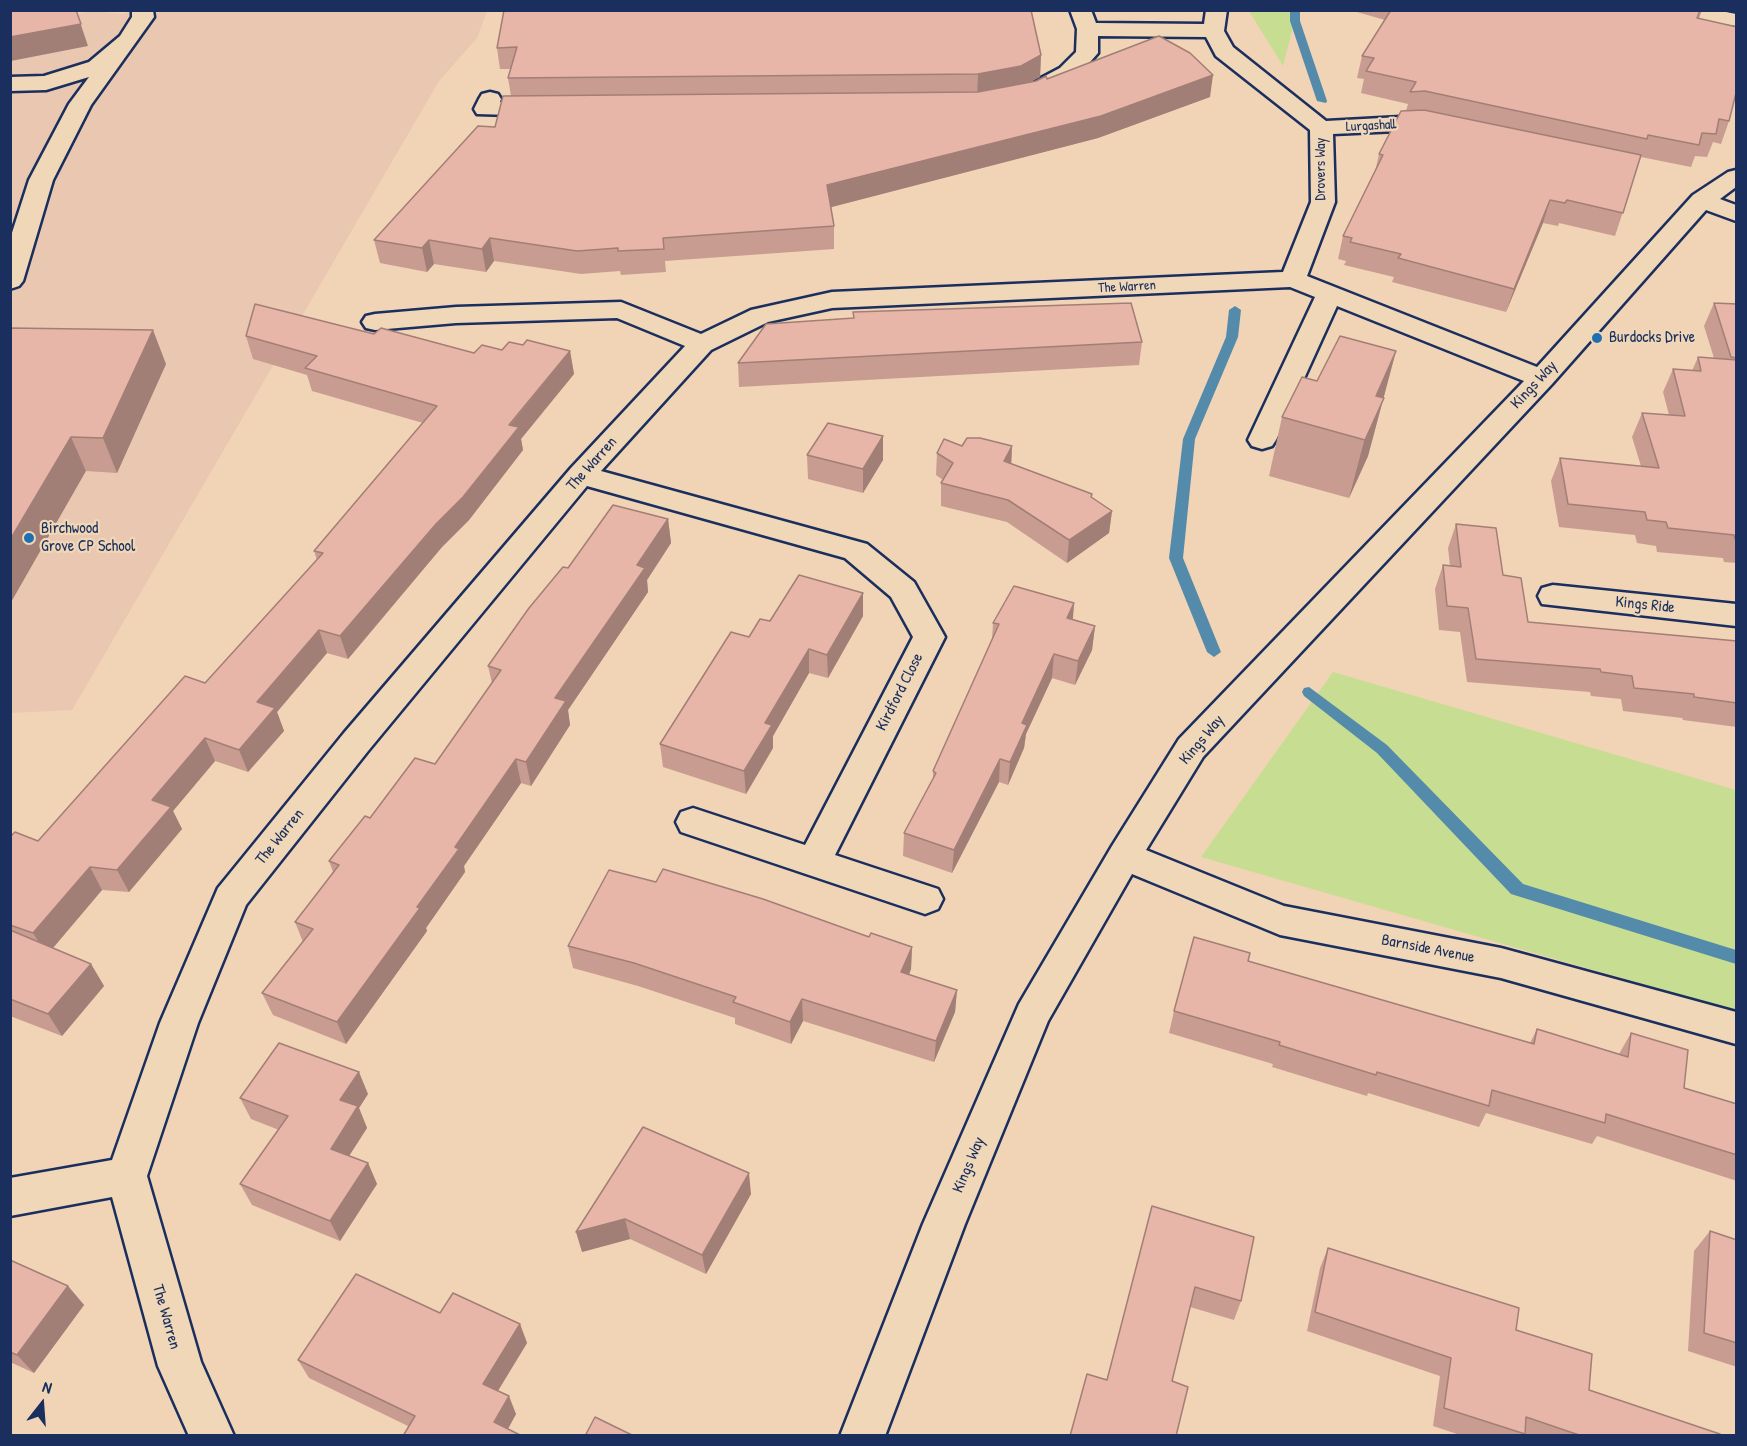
<!DOCTYPE html>
<html>
<head>
<meta charset="utf-8">
<style>
  body { margin:0 }
  #map { position:relative; width:1747px; height:1446px; overflow:hidden; background:#f1d3b6; font-family:"Patrick Hand",sans-serif }
  canvas { display:block }
  .frame { position:absolute; inset:0; border:12px solid #1b2f5e; pointer-events:none }
  .north { position:absolute; left:12px; top:1374px; width:60px; height:60px; -webkit-text-stroke:4px #efd7b7; paint-order:stroke; rotate:17deg; font-size:16px; font-weight:700; line-height:24px; text-align:center; color:#1b2f5e }
  .north::after { content:''; display:block; margin:auto; width:21px; height:27px; background:#1b2f5e; clip-path:polygon(50% 0,100% 100%,50% 72%,0 100%) }
</style>
</head>
<body>
<div id="map">
<canvas width="1747" height="1446"></canvas>
<div class="frame"></div>
<div class="north">N</div>
</div>
<script>
const context = document.querySelector('canvas').getContext('2d');
context.lineJoin = 'round';
function fill(path, color) {
  context.fillStyle = color;
  context.fill(path, 'evenodd');
}
function shape(rows) {
  const path = new Path2D();
  for (const r of rows) {
    path.moveTo(r[0], r[1]);
    for (let i = 2; i < r.length; i += 2) path.lineTo(r[i], r[i + 1]);
  }
  return path;
}
function trace(path, color, width, dash) {
  context.strokeStyle = color;
  context.lineWidth = width;
  context.lineCap = dash ? 'butt' : 'round';
  context.setLineDash(dash || []);
  context.stroke(path);
}
function label(font, color, halo, rows, align = 'center') {
  context.font = font + ' "Patrick Hand",sans-serif';
  context.lineWidth = 4.5;
  context.setLineDash([]);
  context.textBaseline = 'middle';
  context.strokeStyle = halo;
  context.fillStyle = color;
  for (const [text, x, y, turn = 0] of rows) {
    context.save();
    context.translate(x, y);
    context.rotate((+turn || 0) * Math.PI / 180);
    context.textAlign = isNaN(turn) ? turn : align;
    if (halo) context.strokeText(text, 0, 0);
    context.fillText(text, 0, 0);
    context.restore();
  }
}
const built = shape([
  [134,10,487,11,477,38,439,81,72,710,11,713,11,28,92,11,123,14]
]);
const green = shape([
  [1249,11,1297,11,1283,66],
  [1333,672,1736,790,1736,1011,1201,857]
]);
const stream = shape([
  [1290,10,1300,10,1300,21,1327,101,1326,103,1317,101,1290,21,1290,10],
  [1235,306,1241,310,1238,337,1195,439,1183,558,1221,652,1214,657,1207,652,1169,558,1183,439,1226,337,1229,310,1235,306],
  [1309,687,1387,745,1523,884,1736,950,1736,964,1511,894,1377,753,1304,696,1302,692,1304,688,1309,687]
]);
const minor = shape([
  [132,10,153,10,154,17,91,105,53,180,23,281,19,286,10,289,10,239,29,180,69,104,89,77,46,90,10,91,10,77,44,76,89,62,120,36,132,17,132,10],
  [1070,10,1091,10,1096,23,1204,24,1206,10,1227,10,1224,31,1233,47,1326,121,1419,116,1447,122,1450,127,1447,132,1439,134,1419,130,1333,134,1335,202,1307,276,1537,367,1693,195,1728,172,1736,170,1736,187,1720,199,1736,205,1736,221,1706,210,1552,384,1203,757,1146,850,1284,906,1501,948,1736,1012,1736,1044,1501,978,1280,935,1132,874,1048,1021,965,1224,885,1436,840,1436,923,1224,1019,1004,1112,846,1179,739,1524,381,1337,306,1276,440,1272,446,1262,449,1252,446,1248,440,1315,297,1290,287,832,308,768,322,711,350,601,471,867,544,914,582,945,637,835,855,938,889,943,899,938,909,925,914,681,832,676,822,681,812,693,808,805,845,913,637,891,597,845,558,587,486,368,751,246,905,198,1023,147,1176,201,1362,234,1436,189,1436,158,1366,112,1197,10,1216,10,1178,112,1160,160,1023,218,888,344,733,571,468,685,346,617,318,456,323,375,330,366,328,362,322,366,316,375,314,456,307,621,302,701,334,751,310,832,292,1283,272,1311,202,1310,130,1216,56,1206,37,1098,36,1098,53,1076,78,1040,97,1024,97,1021,92,1024,87,1060,68,1076,52,1077,29,1070,10],
  [1663,10,1716,10,1736,14,1736,26,1673,16,1663,10],
  [490,92,498,94,501,99,500,102,544,102,552,104,555,109,552,114,544,116,477,114,474,109,479,99,482,94,490,92],
  [1553,585,1736,604,1736,626,1542,604,1538,596,1542,588,1553,585]
]);
const wall = shape([
  [504,10,1041,55,1040,77,1030,82,1047,79,1210,97,1098,138,831,207,834,226,834,249,665,261,666,272,621,275,620,271,581,274,494,261,486,272,434,264,427,272,380,263,374,240,495,127,511,96,508,78,511,69,500,69,497,48],
  [1350,10,1702,10,1699,19,1729,121,1721,144,1713,142,1707,157,1695,156,1691,167,1641,157,1615,236,1559,223,1558,226,1543,223,1506,312,1392,282,1394,277,1344,265,1346,261,1338,259,1343,236,1375,172,1379,154,1406,111,1408,104,1361,93,1364,79,1357,78,1362,56,1385,20],
  [1714,303,1737,304,1737,563,1724,562,1723,558,1657,552,1656,546,1637,543,1635,535,1559,527,1551,481,1560,458,1641,466,1632,437,1642,413,1669,415,1663,392,1673,369,1692,371,1698,357,1714,358,1704,326],
  [853,312,1142,342,1139,365,739,387,738,363,853,318],
  [10,328,166,364,117,473,86,471],
  [374,334,474,353,502,350,523,345,570,351,574,374,521,439,523,450,469,520,442,547,348,659,327,653,277,712,284,731,248,772,215,761,173,811,182,829,129,892,102,890,53,948,91,964,104,986,62,1036,10,1016,10,837,38,841,205,683,317,560,314,551,423,423,312,391,307,375,253,359,246,336],
  [1396,351,1368,456,1349,498,1269,476,1282,417,1317,381],
  [1012,446,1011,464,1092,494,1092,497,1112,511,1109,533,1067,563,1007,522,941,506,941,483,943,480,936,475,937,453],
  [807,455,883,460,863,493,808,479],
  [668,519,671,543,647,580,648,592,568,710,570,725,531,786,521,783,464,866,465,872,426,928,427,931,346,1044,273,1015,262,993,303,942,295,922,333,872,329,861,370,818,435,764,492,683,488,666],
  [1456,524,1503,575,1528,622,1737,641,1737,727,1683,720,1682,718,1623,711,1621,699,1591,696,1590,692,1467,682,1460,632,1439,630,1435,589,1443,565,1450,566,1448,548],
  [1074,603,1073,619,1095,626,1092,650,1075,685,1052,678,1026,734,1024,748,1008,785,999,782,952,873,903,856,904,833,933,779,933,771,992,640,993,623],
  [863,616,828,678,809,673,773,736,773,748,746,794,663,767,660,744,749,637,770,621],
  [656,882,912,947,911,969,909,975,957,990,955,1012,934,1062,803,1021,791,1044,735,1024,735,1018,638,986,573,968,568,946],
  [1248,961,1530,1043,1537,1029,1619,1054,1631,1033,1684,1088,1737,1104,1737,1181,1597,1136,1592,1144,1486,1113,1479,1127,1368,1093,1367,1096,1272,1067,1273,1064,1169,1033,1174,1011],
  [368,1094,359,1108,367,1128,349,1156,368,1163,377,1184,340,1241,252,1205,240,1184,279,1130,251,1119,240,1098],
  [643,1127,751,1194,706,1274,630,1239,582,1252],
  [1152,1206,1241,1301,1234,1320,1190,1307,1172,1381,1107,1380],
  [1710,1231,1737,1240,1737,1367,1688,1351,1694,1251],
  [1328,1248,1516,1330,1589,1390,1719,1436,1463,1436,1433,1426,1440,1376,1307,1331,1320,1268],
  [10,1260,68,1286,84,1305,34,1373,10,1362],
  [440,1313,520,1324,527,1343,498,1391,516,1414,508,1429,408,1426,309,1378,298,1360]
]);
const shadedWall = shape([
  [76,10,88,46,11,61,10,37],
  [1041,55,1040,77,1019,88,977,96,978,74],
  [1213,75,1210,97,1098,138,828,208,827,185],
  [1550,200,1543,223,1506,312,1514,289],
  [490,238,494,261,486,272,482,249],
  [429,240,434,264,427,272,422,248],
  [153,330,166,364,117,473,103,438],
  [570,351,574,374,521,439,523,450,469,520,442,547,348,659,340,636],
  [1396,351,1368,456,1349,498,1376,396],
  [883,436,883,460,863,493,863,469],
  [71,437,86,471,10,604,10,540],
  [1012,446,1011,469,1004,461],
  [1112,511,1109,533,1067,563,1069,540],
  [668,519,671,543,647,580,648,592,568,710,570,725,531,786,526,762,555,698,637,565],
  [863,593,863,616,828,678,827,655],
  [1074,603,1072,627,1067,618],
  [1095,626,1092,650,1075,685,1078,661],
  [319,630,327,653,277,712,284,731,248,772,239,750,257,702],
  [809,649,809,673,773,736,773,748,746,794,744,771,765,723],
  [1054,654,1052,678,1026,734,1024,748,1008,785,1010,762,1022,723],
  [205,738,215,761,173,811,182,829,129,892,117,870,152,800],
  [516,759,521,783,464,866,465,872,426,928,427,931,346,1044,337,1022,417,907,455,847],
  [1000,759,999,782,952,873,954,850],
  [90,867,102,890,47,955,33,933],
  [912,947,911,969,901,995,901,972],
  [91,964,104,986,62,1036,48,1014],
  [957,990,955,1012,934,1062,936,1041],
  [802,999,803,1021,791,1044,790,1022],
  [359,1072,368,1094,359,1108,367,1128,340,1170,331,1149,340,1100],
  [368,1163,377,1184,340,1241,330,1221],
  [749,1173,751,1194,706,1274,702,1255],
  [625,1219,630,1239,582,1252,576,1232],
  [68,1286,84,1305,34,1373,17,1355],
  [520,1324,527,1343,491,1402,483,1384],
  [509,1396,516,1414,504,1436,494,1422]
]);
const building = shape([
  [10,10,76,10,81,24,10,37,10,10],
  [504,10,1031,10,1041,55,1021,66,978,74,508,78,517,47,497,48,504,10],
  [1391,10,1700,10,1697,18,1737,27,1737,89,1729,121,1719,119,1716,134,1702,133,1699,145,1648,135,1647,139,1425,91,1410,92,1416,82,1366,71,1374,58,1362,56,1391,10],
  [1159,36,1190,53,1213,75,1101,116,827,185,834,226,663,238,664,249,618,251,618,248,577,251,490,238,482,249,429,240,422,248,374,240,478,126,495,127,503,96,978,92,1036,81,1046,76,1047,79,1159,36],
  [1424,110,1641,155,1623,213,1567,200,1565,203,1550,200,1514,289,1398,258,1401,254,1350,242,1352,238,1343,236,1383,155,1379,154,1401,111,1424,110],
  [1131,303,1142,342,738,363,766,324,854,318,853,312,1131,303],
  [1714,303,1737,304,1737,358,1731,357,1714,303],
  [255,304,374,334,381,328,474,353,482,345,502,350,509,342,523,345,527,340,570,351,509,425,519,427,463,497,436,524,340,636,319,630,257,702,275,708,239,750,205,738,152,800,171,807,117,870,90,867,33,933,10,925,10,837,15,832,38,841,185,676,205,683,323,553,314,551,437,406,305,368,317,356,246,336,255,304],
  [10,328,153,330,103,438,71,437,10,540,10,328],
  [1340,336,1396,351,1376,396,1384,398,1365,440,1282,417,1302,377,1317,381,1340,336],
  [1698,357,1737,360,1737,539,1735,539,1734,535,1668,528,1666,522,1647,520,1645,512,1568,504,1560,458,1659,468,1642,413,1685,416,1673,369,1701,371,1698,357],
  [828,423,883,436,863,469,807,455,828,423],
  [967,438,980,438,1012,446,1004,461,1092,494,1091,497,1112,511,1069,540,1008,500,941,483,953,463,937,453,944,439,962,446,967,438],
  [613,505,668,519,637,565,645,568,555,698,566,701,526,762,516,759,455,847,459,849,417,907,420,908,337,1022,262,993,313,929,295,922,339,865,329,861,365,816,370,818,415,758,435,764,501,670,488,666,529,608,563,567,568,568,613,505],
  [1456,524,1496,528,1503,575,1521,578,1528,622,1737,641,1737,703,1694,697,1694,694,1634,688,1632,676,1601,672,1600,669,1476,659,1468,608,1447,606,1443,565,1461,567,1456,524],
  [799,575,863,593,827,655,809,649,765,723,772,725,744,771,660,744,731,632,749,637,760,619,770,621,799,575],
  [1014,586,1074,603,1067,618,1095,626,1078,661,1054,654,1022,723,1027,725,1010,762,1000,759,954,850,904,833,936,773,933,771,999,624,993,623,1014,586],
  [663,869,763,899,869,937,871,933,912,947,901,972,957,990,936,1041,802,999,790,1022,733,1002,736,997,634,963,568,946,609,870,656,882,663,869],
  [10,930,91,964,48,1014,10,999,10,930],
  [1194,937,1250,953,1248,961,1534,1044,1537,1029,1628,1057,1631,1033,1688,1050,1684,1088,1737,1104,1737,1155,1606,1114,1605,1123,1492,1090,1489,1106,1377,1072,1376,1075,1279,1045,1280,1042,1174,1011,1194,937],
  [279,1043,359,1072,340,1100,358,1106,331,1149,368,1163,330,1221,240,1184,288,1116,240,1098,279,1043],
  [643,1127,749,1173,702,1255,625,1219,576,1232,643,1127],
  [1152,1206,1254,1237,1241,1301,1195,1287,1172,1381,1188,1387,1176,1436,1070,1436,1087,1374,1107,1380,1152,1206],
  [1710,1231,1737,1240,1737,1343,1704,1333,1710,1231],
  [1328,1248,1519,1308,1516,1330,1592,1354,1589,1390,1720,1434,1719,1436,1582,1436,1526,1417,1525,1434,1444,1408,1451,1358,1315,1312,1328,1248],
  [10,1260,68,1286,17,1355,10,1352,10,1260],
  [356,1274,440,1313,453,1293,520,1324,483,1384,509,1396,494,1422,522,1436,403,1436,415,1416,298,1360,356,1274],
  [595,1417,634,1436,585,1436,595,1417]
]);
const markers = [
  [1597,338,6,"#1f6fb2"],
  [29,538,6,"#1f6fb2"]
];
const farStreetnames = [
  ["Lurgashall",1371,126,-3],
  ["Drovers Way",1321,169,-90],
  ["The Warren",1127,287,-3]
];
const poiNames = [
  ["Burdocks Drive",1609,338],
  ["Birchwood",41,529],
  ["Grove CP School",41,547]
];
const streetNames = [
  ["Kings Way",1534,385,-47],
  ["The Warren",592,464,-48],
  ["Kings Ride",1645,605,6],
  ["Kirdford Close",900,692,-63],
  ["Kings Way",1202,740,-50],
  ["The Warren",280,837,-51],
  ["Barnside Avenue",1428,949,11],
  ["Kings Way",969,1165,-67],
  ["The Warren",166,1317,74]
];
fill(built, '#eac7b0');
fill(green, '#c7dd92');
fill(stream, '#558baa');
trace(minor, '#1b2f5e', 5);
fill(minor, '#efd7b7');
fill(wall, '#c89c91');
fill(shadedWall, '#a27f76');
fill(building, '#e8b5a9');
trace(building, '#a27f76', 1.5);
for (const [x, y, r, color] of markers) {
  const dot = new Path2D();
  dot.arc(x, y, r, 0, 2 * Math.PI);
  context.fillStyle = color;
  context.fill(dot);
  trace(dot, '#efd7b7', 2);
}
label('14px', '#1b2f5e', '#efd7b7', farStreetnames);
label('16px', '#1b2f5e', '#efd7b7', poiNames, 'left');
label('16px', '#1b2f5e', '#efd7b7', streetNames);
</script>
</body>
</html>
